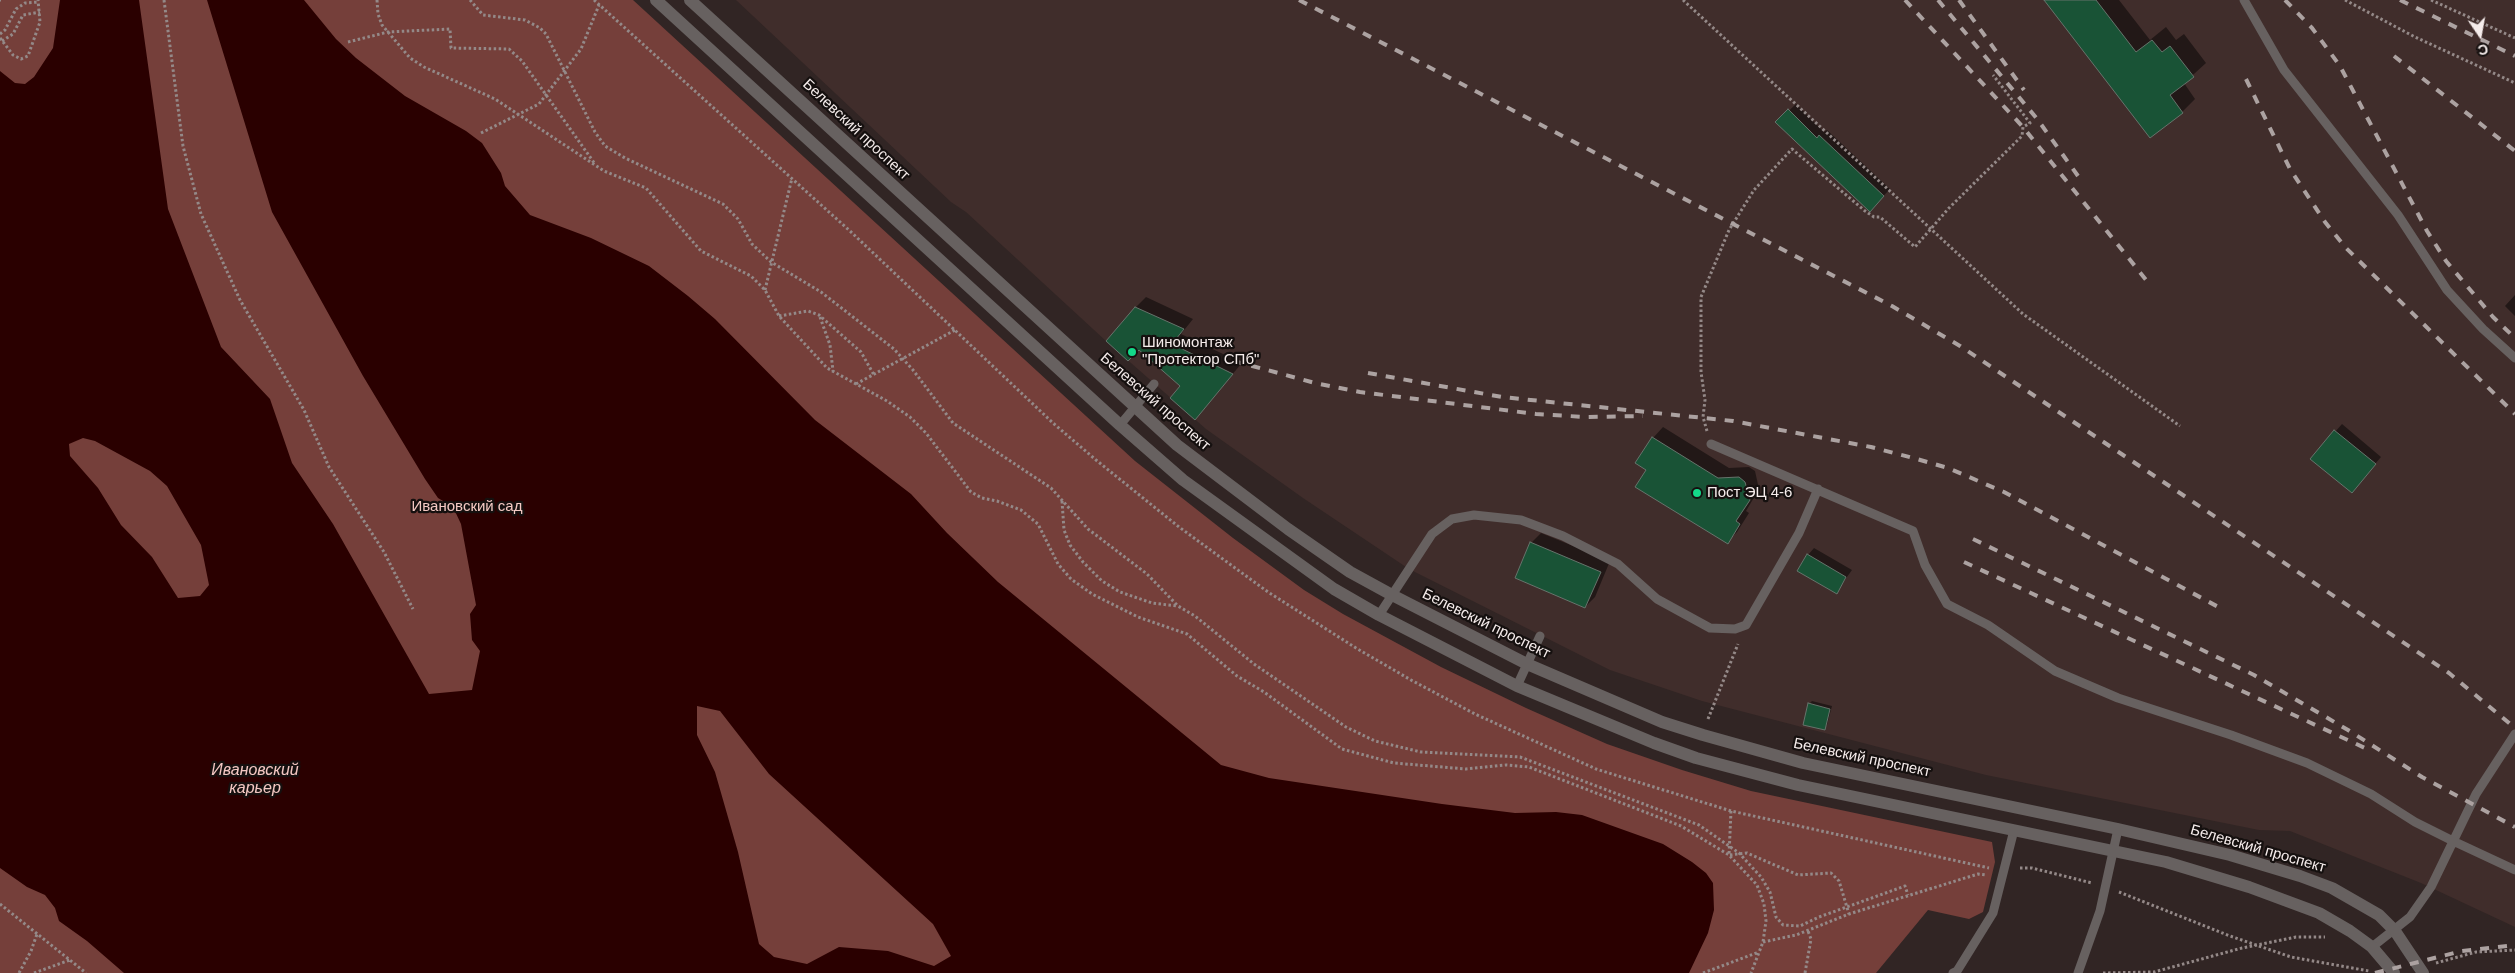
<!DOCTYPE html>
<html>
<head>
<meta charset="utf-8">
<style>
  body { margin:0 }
  #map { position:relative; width:2515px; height:973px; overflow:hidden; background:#312524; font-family:Helvetica,sans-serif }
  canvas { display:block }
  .north { position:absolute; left:2455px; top:10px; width:50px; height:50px; -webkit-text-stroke:4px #15100f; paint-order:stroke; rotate:168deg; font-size:14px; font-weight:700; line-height:20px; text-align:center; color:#f5eceb }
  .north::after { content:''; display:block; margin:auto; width:18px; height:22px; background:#f5eceb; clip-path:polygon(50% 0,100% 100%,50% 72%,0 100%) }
</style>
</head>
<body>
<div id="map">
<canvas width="2515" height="973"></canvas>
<div class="north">С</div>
</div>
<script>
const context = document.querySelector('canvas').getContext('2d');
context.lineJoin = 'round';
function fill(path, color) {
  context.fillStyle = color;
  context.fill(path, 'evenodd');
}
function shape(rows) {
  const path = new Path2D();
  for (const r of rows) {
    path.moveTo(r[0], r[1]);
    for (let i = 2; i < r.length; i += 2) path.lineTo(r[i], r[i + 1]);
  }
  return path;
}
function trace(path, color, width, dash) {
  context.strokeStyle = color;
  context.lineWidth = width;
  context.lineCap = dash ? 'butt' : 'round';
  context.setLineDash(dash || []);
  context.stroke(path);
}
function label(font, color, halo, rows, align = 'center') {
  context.font = font + ' Helvetica,sans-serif';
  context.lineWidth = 4.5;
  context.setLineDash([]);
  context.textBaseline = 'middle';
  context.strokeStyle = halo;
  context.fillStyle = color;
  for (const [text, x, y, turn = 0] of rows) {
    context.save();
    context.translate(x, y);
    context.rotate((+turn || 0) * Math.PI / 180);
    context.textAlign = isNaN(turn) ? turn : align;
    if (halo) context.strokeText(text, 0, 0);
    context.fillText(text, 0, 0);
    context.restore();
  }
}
const built = shape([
  [736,0,2515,0,2515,927,2421,883,2290,831,2259,830,1986,775,1702,701,1610,670,1409,569,1303,498,1206,429,1106,341,966,212,951,202]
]);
const green = shape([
  [0,0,633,0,1135,461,1233,538,1304,590,1343,614,1441,667,1526,708,1607,744,1682,770,1751,791,1992,842,1995,862,1983,912,1969,919,1928,910,1876,973,0,973]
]);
const water = shape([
  [60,0,139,0,168,209,221,347,270,399,292,463,333,524,429,694,472,690,480,651,472,640,470,614,476,605,461,524,453,507,438,498,425,479,363,376,272,212,207,0,304,0,336,39,356,58,405,96,466,131,482,143,501,173,505,186,530,215,591,238,649,266,688,296,715,319,815,420,911,494,947,533,998,582,1221,765,1269,778,1442,804,1515,813,1556,812,1582,815,1663,844,1692,862,1706,873,1713,883,1714,910,1708,933,1689,973,124,973,87,941,59,921,55,908,45,895,27,887,0,868,0,71,15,83,25,84,34,77,53,48],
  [83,438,95,441,150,471,167,486,201,545,209,585,200,596,178,598,152,557,121,525,98,488,70,456,69,444],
  [697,706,720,711,769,774,933,924,951,956,934,966,888,951,839,947,807,964,774,957,759,944,738,852,715,772,697,735]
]);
const shadow = shape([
  [2046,0,2119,0,2150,40,2166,27,2176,40,2184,34,2206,63,2184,83,2195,99,2182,112],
  [1796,104,1824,132,1827,130,1890,189,1870,210,1777,122],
  [2515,295,2515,316,2505,306],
  [1146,297,1193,319,1181,334,1242,363,1195,418,1182,385,1136,307],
  [2342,424,2381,457,2358,484,2312,458],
  [1663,427,1729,468,1749,467,1755,471,1759,489,1746,511,1749,513,1737,532,1727,542,1647,470,1637,463,1653,438],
  [1541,533,1610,561,1595,597,1585,607,1531,543],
  [1814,548,1852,570,1836,592,1808,555],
  [1812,701,1832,706,1827,725,1824,728,1809,704]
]);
const building = shape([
  [2044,0,2096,0,2136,52,2152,40,2162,52,2170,46,2194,77,2170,95,2183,113,2150,138,2044,0],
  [1788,109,1817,138,1819,135,1884,196,1870,212,1775,122,1788,109],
  [1135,307,1184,329,1172,344,1233,374,1195,420,1170,398,1180,386,1139,350,1128,361,1106,341,1135,307],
  [2334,430,2376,464,2352,493,2310,459,2334,430],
  [1652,437,1718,478,1739,477,1745,482,1750,500,1736,521,1740,524,1728,544,1635,487,1646,470,1635,463,1652,437],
  [1530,542,1601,572,1585,608,1515,578,1530,542],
  [1807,554,1846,577,1837,594,1797,571,1807,554],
  [1808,703,1830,709,1825,730,1803,725,1808,703]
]);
const path = shape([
  [0,0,1,0],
  [164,0,183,146,201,214,240,300,304,410,329,467,384,552,413,609],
  [377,0,378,14,382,25,410,58,424,67,495,99,604,171,646,188,701,251,751,276,765,290,779,316,827,368,887,401,910,417,926,433,971,492,982,498,997,501,1021,510,1038,524,1058,564,1071,579,1092,594,1138,617,1187,634,1237,676,1264,692,1342,749,1394,763,1466,769,1506,765,1529,767,1681,826,1729,855,1757,885,1764,904,1766,921,1763,942,1751,973],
  [470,0,483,15,525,20,540,28,546,34,595,132,605,146,625,158,723,204,738,219,752,244,771,262,821,292,894,349,913,370,953,423,1051,488,1088,529,1147,574,1178,606,1195,616,1254,664,1346,727,1375,741,1421,752,1520,757,1699,825,1739,853,1761,877,1770,892,1776,917,1783,925,1800,926,1819,917,1905,886,1908,895],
  [594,0,850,231,1053,423,1096,460,1179,527,1268,592,1356,648,1411,680,1475,714,1596,769,1731,811,1989,868],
  [1683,0,2023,314,2180,426],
  [2345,0,2415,37,2515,83],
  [2431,0,2515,38],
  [0,34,5,30,16,9,25,3,39,2],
  [0,38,13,55,21,59,28,56,40,22,38,0],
  [2,41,13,34,23,15,40,12],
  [348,42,388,32,450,29,451,48,509,49,522,61,595,164],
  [481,133,539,104,581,49,599,5],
  [765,290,792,178],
  [779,316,808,311,819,315,861,352,874,375],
  [820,317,830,345,833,371],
  [856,384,955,330],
  [1707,431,1703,417,1705,400,1701,372,1701,297,1729,230,1754,190,1792,149,1865,211,1874,217,1880,217,1915,247,1949,208,2022,136,2023,127,2030,123,1993,75],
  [1062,501,1064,530,1070,545,1083,562,1102,581,1120,592,1152,603,1177,606],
  [1708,719,1738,644],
  [1731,811,1729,855,1747,853,1798,875,1831,873,1839,881,1849,914],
  [2020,868,2032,868,2092,883],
  [2119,892,2230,936,2291,957,2369,971],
  [0,904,86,973],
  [1763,942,1796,935,1849,914,1978,874,1987,875],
  [2436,963,2476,952,2515,950],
  [19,973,31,951,37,934],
  [34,973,70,960],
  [1703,973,1759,952],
  [1805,973,1811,939,1808,931],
  [2103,973,2154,972,2242,948,2296,937,2325,937]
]);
const service = shape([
  [2244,0,2284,70,2398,215,2447,290,2483,329,2515,358],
  [1120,425,1154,384],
  [1711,444,1913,531,1925,565,1947,604,1988,625,2055,671,2118,698,2231,735,2307,763,2371,794,2415,822,2453,841,2515,870],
  [1379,615,1432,534,1452,519,1474,515,1521,520,1563,536,1618,564,1657,599,1710,628,1735,629,1746,625,1799,533,1818,489],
  [1517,686,1540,636],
  [2372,947,2410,917,2431,887,2476,794,2515,734],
  [1953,973,1957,971,1993,913,2014,830],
  [2078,973,2100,911,2118,829]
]);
const minor = shape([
  [690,0,1177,445,1288,529,1350,572,1392,595,1527,664,1662,722,1703,735,1803,763,2118,829,2230,855,2300,876,2332,888,2379,915,2395,931,2423,973]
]);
const tertiary = shape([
  [656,0,1120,425,1183,480,1334,589,1379,615,1517,686,1654,743,1696,758,1798,785,2166,862,2249,887,2319,913,2350,931,2372,947,2394,973]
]);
const rail = shape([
  [1299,0,1892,306,1960,346,2449,673,2515,728],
  [1905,0,2023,127,2151,286],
  [1938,0,2038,120,2078,176],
  [1959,0,2024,90],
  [2285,0,2312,28,2340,66,2427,231,2446,261,2493,317,2515,338],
  [2400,0,2515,56],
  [2394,56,2515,151],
  [2246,79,2290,169,2325,222,2346,248,2515,414],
  [1234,361,1315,383,1360,392,1536,414,1585,417,1643,416],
  [1368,373,1502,397,1733,421,1871,447,1917,459,1948,468,2004,492,2224,610],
  [1973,539,2254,675,2348,730,2422,777,2515,827],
  [1964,562,2365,748],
  [2375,973,2462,951,2515,945]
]);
const markers = [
  [1132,352,5,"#14d989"],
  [1697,493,5,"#14d989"]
];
const streetNames = [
  ["Белевский проспект",856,130,43],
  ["Белевский проспект",1155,402,41],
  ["Белевский проспект",1486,624,26],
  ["Белевский проспект",1862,758,12],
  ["Белевский проспект",2258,849,16]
];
const poiNames = [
  ["Шиномонтаж",1142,343],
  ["\"Протектор СПб\"",1142,360],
  ["Пост ЭЦ 4-6",1707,493]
];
const parkNames = [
  ["Ивановский сад",467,507]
];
const waterNames = [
  ["Ивановский",255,771],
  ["карьер",255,789]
];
fill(built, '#402d2b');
fill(green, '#753f3a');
fill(water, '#2a0000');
fill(shadow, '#0007');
fill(building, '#195336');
trace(building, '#66736b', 1);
trace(path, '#948988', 3, [2.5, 2.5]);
trace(service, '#676160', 9);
trace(minor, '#676160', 12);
trace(tertiary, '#676160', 12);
trace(rail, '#aca2a1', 4, [9, 9]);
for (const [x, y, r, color] of markers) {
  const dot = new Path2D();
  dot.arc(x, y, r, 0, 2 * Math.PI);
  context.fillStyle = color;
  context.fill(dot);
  trace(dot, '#15100f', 2);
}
label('15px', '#f5eceb', '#15100f', streetNames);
label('15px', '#f5eceb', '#15100f', poiNames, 'left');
label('15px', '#f4c9c3', '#15100f', parkNames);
label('italic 16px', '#f3c7c2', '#15100f', waterNames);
</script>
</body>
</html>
